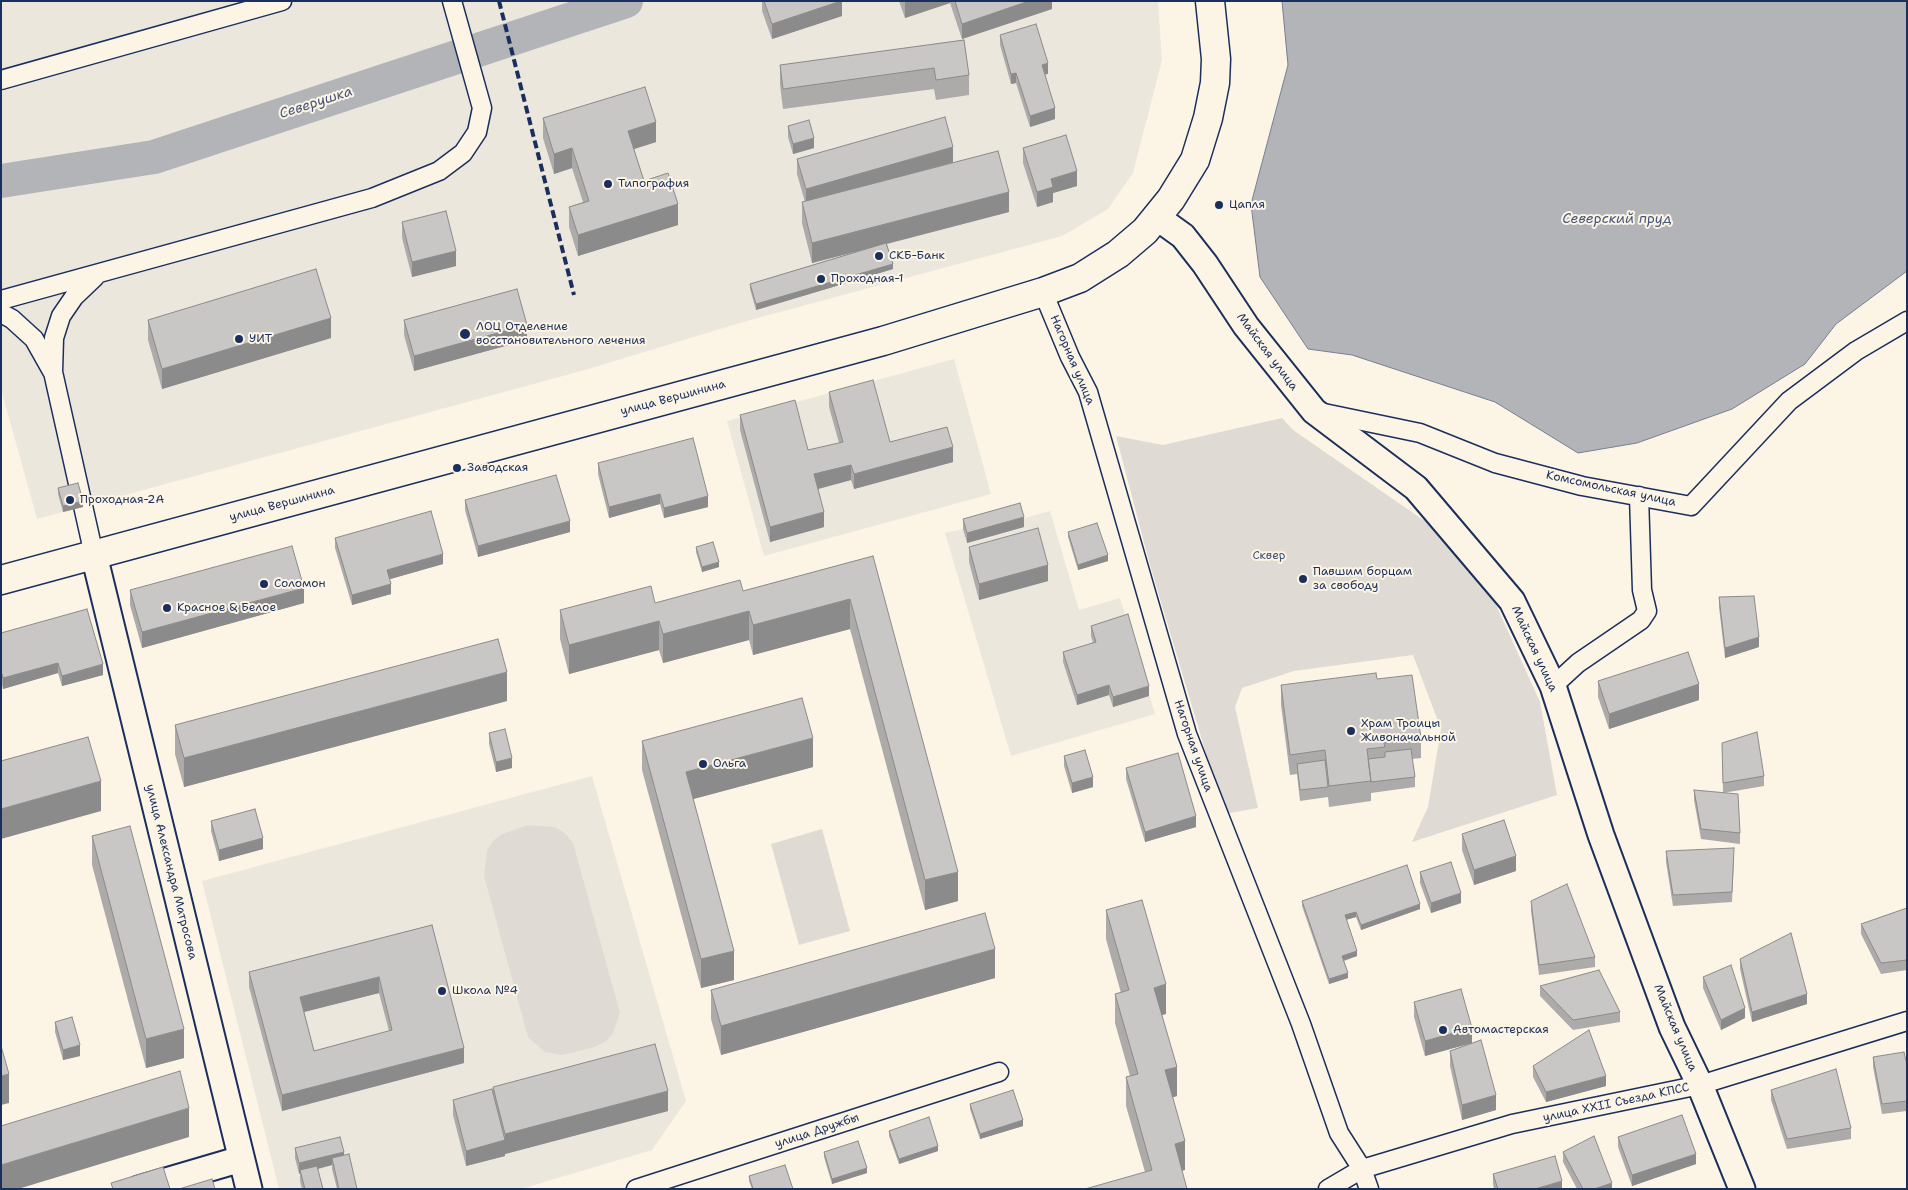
<!DOCTYPE html>
<html>
<head>
<meta charset="utf-8">
<style>
  body { margin:0 }
  #map { position:relative; width:1908px; height:1190px; overflow:hidden; background:#fcf5e5; font-family:"Shantell Sans",sans-serif }
  canvas { display:block }
  .frame { position:absolute; inset:0; border:2px solid #1b2f5e; pointer-events:none }
</style>
</head>
<body>
<div id="map">
<canvas width="1908" height="1190"></canvas>
<div class="frame"></div>
</div>
<script>
const context = document.querySelector('canvas').getContext('2d');
context.lineJoin = 'round';
function fill(path, color) {
  context.fillStyle = color;
  context.fill(path, 'evenodd');
}
function shape(rows) {
  const path = new Path2D();
  for (const r of rows) {
    path.moveTo(r[0], r[1]);
    for (let i = 2; i < r.length; i += 2) path.lineTo(r[i], r[i + 1]);
  }
  return path;
}
function trace(path, color, width, dash) {
  context.strokeStyle = color;
  context.lineWidth = width;
  context.lineCap = dash ? 'butt' : 'round';
  context.setLineDash(dash || []);
  context.stroke(path);
}
function label(font, color, halo, rows, align = 'center') {
  context.font = font + ' "Shantell Sans",sans-serif';
  context.lineWidth = 4;
  context.setLineDash([]);
  context.textBaseline = 'middle';
  context.strokeStyle = halo;
  context.fillStyle = color;
  for (const [text, x, y, turn = 0] of rows) {
    context.save();
    context.translate(x, y);
    context.rotate((+turn || 0) * Math.PI / 180);
    context.textAlign = isNaN(turn) ? turn : align;
    if (halo) context.strokeText(text, 0, 0);
    context.fillText(text, 0, 0);
    context.restore();
  }
}
const built = shape([
  [1,1,1158,1,1162,60,1133,173,1108,209,1062,236,743,322,585,370,37,519,1,389],
  [954,359,991,494,764,556,727,421],
  [1050,511,1079,610,1120,598,1155,714,1011,756,945,533,963,529,967,543,1024,527,1022,519],
  [592,776,686,1101,652,1150,521,1189,279,1189,202,881]
]);
const green = shape([
  [1282,418,1293,430,1432,526,1492,596,1540,702,1557,795,1412,842,1428,807,1441,729,1413,655,1294,671,1242,688,1235,707,1258,808,1224,814,1150,565,1116,436,1163,445],
  [528,825,555,827,566,834,573,843,620,1013,613,1033,606,1041,595,1047,571,1053,561,1055,545,1052,528,1037,484,876,487,851,493,841,502,834],
  [822,829,850,931,799,945,771,844]
]);
const water = shape([
  [1282,1,1907,1,1907,271,1836,324,1805,364,1732,409,1637,443,1578,453,1495,402,1352,355,1308,349,1260,277,1251,204,1288,65,1282,1]
]);
const river = shape([
  [1,181,154,157,626,1]
]);
const street = shape([
  [1,80,282,1],
  [1043,292,1070,357,1088,392,1187,734,1301,1024,1339,1133,1362,1169,1369,1189],
  [1,300,372,198,439,171,463,153,477,132,482,108,452,1],
  [1,313,12,319,34,339,52,371],
  [1319,412,1420,433,1495,463,1582,486,1691,506,1789,401,1856,351,1907,321],
  [94,555,53,372,54,338,61,316,74,297,95,277],
  [1553,686,1578,663,1641,620,1647,611,1642,590,1639,496],
  [636,1189,999,1072],
  [1328,1189,1362,1169,1512,1124,1700,1085,1907,1021]
]);
const secondary = shape([
  [1158,218,1183,236,1205,264,1246,326,1314,411,1416,488,1512,601,1553,686,1601,835,1672,1027,1700,1085,1742,1189],
  [94,555,249,1189],
  [139,1189,241,1159]
]);
const primary = shape([
  [1,580,883,341,1043,292,1080,278,1118,254,1145,231,1171,199,1195,160,1208,118,1215,83,1216,59,1210,1]
]);
const rail = shape([
  [499,1,574,295]
]);
const wall = shape([
  [762,1,842,1,842,16,772,39,762,11],
  [899,1,1052,1,1052,9,962,39,950,3,905,18],
  [1000,35,1048,74,1045,74,1055,119,1030,127,1016,83,1011,84,1000,45],
  [964,40,969,75,969,95,936,100,934,89,783,109,780,85,780,65],
  [543,118,656,142,634,149,644,181,678,225,578,256,569,227,569,207,583,202,572,168,554,174,543,138],
  [788,126,814,148,793,154,788,137],
  [1023,148,1077,186,1053,193,1053,202,1037,207,1023,163],
  [797,159,953,162,1009,212,887,244,893,269,756,310,750,289,750,284,862,250,812,263,802,223,802,202,805,202,797,174],
  [402,222,456,266,412,277,402,238],
  [148,320,331,338,162,389,148,340],
  [404,320,527,340,414,371,404,335],
  [829,392,890,442,953,462,854,489,851,480,818,489,824,527,770,542,740,430,740,415,808,450,839,443,829,407],
  [598,463,708,507,664,518,660,504,609,518,598,474],
  [58,488,83,507,63,512,58,494],
  [465,500,570,532,478,557,465,510],
  [963,519,1024,527,967,543,963,529],
  [1068,532,1108,561,1078,570,1068,537],
  [335,538,443,564,390,579,391,594,352,605,335,548],
  [696,547,719,567,702,572,696,552],
  [969,547,1048,581,979,600,969,562],
  [873,556,958,901,925,910,850,629,753,655,749,640,663,663,659,650,569,674,560,639,560,610,655,603,743,591],
  [130,590,304,603,142,648,130,605],
  [1719,597,1759,647,1725,658,1719,607],
  [1091,626,1149,696,1113,707,1109,695,1077,705,1063,662,1063,652,1093,643,1091,636],
  [1,633,103,675,62,686,58,673,3,689,1,681],
  [1377,679,1421,738,1421,758,1412,759,1415,777,1415,787,1371,793,1371,801,1329,807,1328,797,1300,801,1297,774,1290,775,1281,705,1281,685],
  [1598,681,1699,700,1609,729,1598,697],
  [507,701,184,787,175,754,175,725],
  [489,733,512,768,496,772,489,744],
  [642,741,813,767,693,799,734,980,701,988,642,770],
  [1722,743,1764,776,1764,786,1723,793],
  [1064,756,1093,787,1072,793,1064,766],
  [1126,768,1196,827,1145,842,1126,779],
  [1694,790,1740,833,1740,844,1701,839,1694,800],
  [211,821,263,849,219,861,211,831],
  [1462,834,1516,871,1474,885,1462,850],
  [92,836,184,1058,146,1068,92,865],
  [1666,851,1734,858,1732,902,1673,906,1666,862],
  [1420,872,1461,903,1431,913,1420,883],
  [1302,901,1420,909,1361,930,1356,917,1346,920,1357,956,1344,961,1348,978,1329,984,1302,906],
  [1531,901,1595,957,1595,967,1539,975,1531,911],
  [1907,908,1907,970,1881,974,1861,934,1861,924],
  [1106,910,1166,1014,1162,1015,1177,1096,1172,1097,1185,1170,1145,1172,1126,1106,1126,1077,1130,1076,1115,1023,1115,994,1121,993,1106,939],
  [432,925,464,1063,282,1111,249,987,249,972],
  [379,993,389,1031,314,1051,304,1012],
  [1740,959,1807,1004,1752,1022,1740,969],
  [1703,977,1745,1018,1721,1030,1703,988],
  [995,978,721,1055,711,1019,711,990],
  [1540,986,1620,1012,1620,1022,1573,1030,1540,996],
  [1414,1002,1472,1043,1496,1110,1462,1120,1450,1066,1450,1051,1471,1043,1425,1056,1414,1017],
  [55,1022,80,1056,63,1060,55,1032],
  [1873,1057,1907,1065,1907,1111,1882,1114,1873,1067],
  [1533,1066,1606,1086,1546,1102,1533,1077],
  [493,1087,668,1111,505,1154,505,1156,466,1166,453,1115,453,1100,493,1091],
  [1771,1090,1851,1128,1851,1139,1787,1149,1771,1100],
  [970,1104,1023,1126,980,1139,970,1109],
  [889,1131,938,1151,899,1164,889,1136],
  [1618,1137,1696,1164,1632,1186,1618,1147],
  [295,1148,344,1155,357,1189,337,1189,332,1169,332,1165,318,1169,323,1189,302,1189,300,1181,300,1173,299,1174,295,1158],
  [824,1152,867,1173,832,1184,824,1157],
  [1563,1152,1612,1189,1577,1189,1563,1162],
  [1493,1174,1562,1189,1494,1189,1493,1184],
  [749,1176,793,1189,752,1189,749,1181]
]);
const shadedWall = shape([
  [841,1,842,1,842,16,772,39,772,24],
  [905,1,950,1,950,3,905,18],
  [1029,1,1052,1,1052,9,962,39,962,24],
  [1048,63,1048,74,1042,75,1042,65],
  [1016,73,1016,83,1011,84,1011,74],
  [1055,108,1055,119,1030,127,1030,116],
  [656,122,656,142,628,151,628,131],
  [814,138,814,148,793,154,793,144],
  [953,147,953,162,806,204,806,189],
  [572,148,572,168,554,174,554,154],
  [1077,171,1077,186,1053,193,1053,202,1037,207,1037,192,1051,179],
  [1009,192,1009,212,812,263,812,243],
  [678,204,678,225,578,256,578,235],
  [456,251,456,266,412,277,412,262],
  [893,264,893,269,756,310,756,304],
  [331,318,331,338,162,389,162,369],
  [527,325,527,340,414,371,414,356],
  [953,447,953,462,854,489,854,474],
  [851,465,851,480,814,490,814,474],
  [660,494,660,504,609,518,609,507],
  [708,496,708,507,664,518,664,508],
  [83,501,83,507,63,512,63,506],
  [824,512,824,527,770,542,770,527],
  [1024,517,1024,527,967,543,967,533],
  [570,521,570,532,478,557,478,546],
  [443,554,443,564,387,580,387,570],
  [1108,555,1108,561,1078,570,1078,565],
  [719,562,719,567,702,572,702,567],
  [1048,565,1048,581,979,600,979,584],
  [391,584,391,594,352,605,352,595],
  [304,588,304,603,142,648,142,632],
  [850,599,850,629,753,655,753,625],
  [749,611,749,640,663,663,663,634],
  [659,621,659,650,569,674,569,645],
  [1759,637,1759,647,1725,658,1725,648],
  [58,663,58,673,3,689,3,678],
  [103,664,103,675,62,686,62,676],
  [507,672,507,701,184,787,184,758],
  [1699,684,1699,700,1609,729,1609,714],
  [1109,685,1109,695,1077,705,1077,695],
  [1149,686,1149,696,1113,707,1113,697],
  [813,738,813,767,686,801,686,772],
  [512,758,512,768,496,772,496,762],
  [1093,777,1093,787,1072,793,1072,783],
  [101,781,101,811,1,839,1,809],
  [1196,816,1196,827,1145,842,1145,832],
  [263,838,263,849,219,861,219,850],
  [1516,856,1516,871,1474,885,1474,870],
  [958,872,958,901,925,910,925,880],
  [1461,893,1461,903,1431,913,1431,903],
  [1420,904,1420,909,1361,930,1361,925],
  [1356,912,1356,917,1345,920,1345,915],
  [995,949,995,978,721,1055,721,1026],
  [734,951,734,980,701,988,701,959],
  [1357,951,1357,956,1342,961,1342,956],
  [1348,973,1348,978,1329,984,1329,979],
  [379,977,379,993,300,1013,300,997],
  [1166,984,1166,1014,1154,1017,1154,988],
  [1807,994,1807,1004,1752,1022,1752,1012],
  [1745,1008,1745,1018,1721,1030,1721,1020],
  [1472,1028,1472,1043,1425,1056,1425,1041],
  [184,1029,184,1058,146,1068,146,1039],
  [80,1045,80,1056,63,1060,63,1050],
  [464,1048,464,1063,282,1111,282,1095],
  [1177,1067,1177,1096,1165,1100,1165,1070],
  [9,1074,9,1103,1,1105,1,1076],
  [1606,1076,1606,1086,1546,1102,1546,1092],
  [668,1091,668,1111,505,1154,505,1156,466,1166,466,1151,505,1140,505,1134],
  [1496,1095,1496,1110,1462,1120,1462,1105],
  [189,1108,189,1137,18,1189,1,1189,1,1165],
  [1023,1120,1023,1126,980,1139,980,1134],
  [1185,1141,1185,1170,1175,1173,1175,1144],
  [938,1146,938,1151,899,1164,899,1159],
  [344,1152,344,1162,332,1158,332,1165,301,1173,300,1170,300,1173,299,1174,299,1163],
  [1696,1154,1696,1164,1632,1186,1632,1175],
  [867,1168,867,1173,832,1184,832,1179],
  [1562,1181,1562,1189,1535,1189],
  [1612,1183,1612,1189,1594,1189]
]);
const building = shape([
  [764,1,841,1,772,24,764,1],
  [955,1,1029,1,962,24,955,1],
  [1036,24,1048,63,1042,65,1055,108,1030,116,1016,73,1011,74,1000,35,1036,24],
  [964,40,969,75,936,80,934,68,783,89,780,65,964,40],
  [645,87,656,122,628,131,644,181,668,173,678,204,578,235,569,207,589,201,572,148,554,154,543,118,645,87],
  [945,117,953,147,806,189,797,159,945,117],
  [809,120,814,138,793,144,788,126,809,120],
  [1066,135,1077,171,1051,179,1053,187,1037,192,1023,148,1066,135],
  [998,151,1009,192,812,243,802,202,998,151],
  [446,211,456,251,412,262,402,222,446,211],
  [886,243,893,264,756,304,750,284,886,243],
  [316,269,331,318,162,369,148,320,316,269],
  [517,289,527,325,414,356,404,320,517,289],
  [873,380,890,442,947,427,953,447,854,474,851,465,814,474,824,512,770,527,740,415,795,400,808,450,843,442,829,392,873,380],
  [693,438,708,496,664,508,660,494,609,507,598,463,693,438],
  [556,475,570,521,478,546,465,500,556,475],
  [78,483,83,501,63,506,58,488,78,483],
  [1020,503,1024,517,967,533,963,519,1020,503],
  [431,511,443,554,387,570,391,584,352,595,335,538,431,511],
  [1097,523,1108,555,1078,565,1068,532,1097,523],
  [1038,528,1048,565,979,584,969,547,1038,528],
  [713,542,719,562,702,567,696,547,713,542],
  [292,546,304,588,142,632,130,590,292,546],
  [873,556,958,872,925,880,850,599,753,625,749,611,663,634,659,621,569,645,560,610,651,586,655,603,740,580,743,591,873,556],
  [1754,596,1759,637,1725,648,1719,597,1754,596],
  [87,609,103,664,62,676,58,663,3,678,1,671,1,633,87,609],
  [1128,614,1149,686,1113,697,1109,685,1077,695,1063,652,1096,642,1091,626,1128,614],
  [498,639,507,672,184,758,175,725,498,639],
  [1688,652,1699,684,1609,714,1598,681,1688,652],
  [1376,673,1377,679,1412,675,1421,738,1384,743,1385,747,1367,749,1371,781,1329,786,1325,750,1290,755,1281,685,1376,673],
  [802,698,813,738,686,772,734,951,701,959,642,741,802,698],
  [505,729,512,758,496,762,489,733,505,729],
  [1757,732,1764,776,1723,783,1722,743,1757,732],
  [88,737,101,781,1,809,1,761,88,737],
  [1411,749,1415,777,1371,782,1368,759,1385,757,1385,752,1411,749],
  [1085,750,1093,777,1072,783,1064,756,1085,750],
  [1178,753,1196,816,1145,832,1126,768,1178,753],
  [1325,760,1328,787,1300,790,1297,764,1325,760],
  [1694,790,1738,794,1740,833,1701,829,1694,790],
  [255,809,263,838,219,850,211,821,255,809],
  [1504,820,1516,856,1474,870,1462,834,1504,820],
  [130,826,184,1029,146,1039,92,836,130,826],
  [1734,848,1732,892,1673,895,1666,851,1734,848],
  [1451,862,1461,893,1431,903,1420,872,1451,862],
  [1407,865,1420,904,1361,925,1356,912,1345,915,1357,951,1342,956,1348,973,1329,979,1302,901,1407,865],
  [1567,884,1595,957,1539,965,1531,901,1567,884],
  [1142,900,1166,984,1154,988,1177,1067,1165,1070,1185,1141,1175,1144,1187,1189,1085,1189,1152,1170,1126,1077,1138,1074,1115,994,1129,990,1106,910,1142,900],
  [1907,908,1907,960,1881,963,1861,924,1907,908],
  [985,913,995,949,721,1026,711,990,985,913],
  [432,925,464,1048,282,1095,249,972,432,925],
  [379,977,392,1030,314,1051,300,997,379,977],
  [1791,933,1807,994,1752,1012,1740,959,1791,933],
  [1731,965,1745,1008,1721,1020,1703,977,1731,965],
  [1599,970,1620,1012,1573,1020,1540,986,1599,970],
  [1461,989,1472,1028,1425,1041,1414,1002,1461,989],
  [72,1017,80,1045,63,1050,55,1022,72,1017],
  [1589,1030,1606,1076,1546,1092,1533,1066,1589,1030],
  [1481,1040,1496,1095,1462,1105,1450,1051,1481,1040],
  [655,1044,668,1091,505,1134,493,1087,655,1044],
  [1,1046,9,1074,1,1076,1,1046],
  [1904,1052,1907,1065,1907,1101,1882,1104,1873,1057,1904,1052],
  [1836,1069,1851,1128,1787,1139,1771,1090,1836,1069],
  [180,1071,189,1108,1,1165,1,1126,180,1071],
  [492,1089,505,1140,466,1151,453,1100,492,1089],
  [1013,1090,1023,1120,980,1134,970,1104,1013,1090],
  [1682,1115,1696,1154,1632,1175,1618,1137,1682,1115],
  [929,1117,938,1146,899,1159,889,1131,929,1117],
  [1594,1136,1612,1183,1594,1189,1583,1189,1563,1152,1594,1136],
  [340,1137,344,1152,299,1163,295,1148,340,1137],
  [858,1141,867,1168,832,1179,824,1152,858,1141],
  [349,1154,357,1189,339,1189,332,1158,349,1154],
  [1555,1156,1562,1181,1535,1189,1498,1189,1493,1174,1555,1156],
  [785,1165,793,1189,753,1189,749,1176,785,1165],
  [317,1166,323,1189,305,1189,300,1170,317,1166],
  [163,1167,170,1189,113,1189,111,1183,163,1167],
  [212,1179,215,1189,179,1189,212,1179]
]);
const markers = [
  [608,184,5,"#1b2f5e"],
  [1219,205,5,"#1b2f5e"],
  [879,256,5,"#1b2f5e"],
  [821,279,5,"#1b2f5e"],
  [465,334,6,"#1b2f5e"],
  [239,339,5,"#1b2f5e"],
  [457,468,5,"#1b2f5e"],
  [70,500,5,"#1b2f5e"],
  [1303,579,5,"#1b2f5e"],
  [264,584,5,"#1b2f5e"],
  [167,608,5,"#1b2f5e"],
  [1351,731,5,"#1b2f5e"],
  [703,764,5,"#1b2f5e"],
  [442,991,5,"#1b2f5e"],
  [1443,1030,5,"#1b2f5e"]
];
const poiNames = [
  ["Типография",618,184],
  ["Цапля",1229,205],
  ["СКБ-Банк",889,256],
  ["Проходная-1",831,279],
  ["ЛОЦ Отделение",476,327],
  ["восстановительного лечения",476,341],
  ["УИТ",249,339],
  ["Заводская",467,468],
  ["Проходная-2А",80,500],
  ["Павшим борцам",1313,572],
  ["за свободу",1313,586],
  ["Соломон",274,584],
  ["Красное & Белое",177,608],
  ["Храм Троицы",1361,724],
  ["Живоначальной",1361,738],
  ["Ольга",713,764],
  ["Школа №4",452,991],
  ["Автомастерская",1453,1030]
];
const streetNames = [
  ["Майская улица",1267,352,53],
  ["Нагорная улица",1072,360,67],
  ["улица Вершинина",673,398,-15],
  ["Комсомольская улица",1611,489,12],
  ["улица Вершинина",282,504,-15],
  ["Майская улица",1534,649,65],
  ["Нагорная улица",1193,746,71],
  ["улица Александра Матросова",171,872,76],
  ["Майская улица",1675,1028,67],
  ["улица XXII Съезда КПСС",1616,1103,-12],
  ["улица Дружбы",817,1131,-18]
];
const parkNames = [
  ["Сквер",1269,556]
];
const waterNames = [
  ["Северушка",316,103,-18],
  ["Северский пруд",1617,219]
];
fill(built, '#ece7dc');
fill(green, '#dfdbd4');
fill(water, '#b2b4b8');
trace(water, '#767f94', 1);
trace(river, '#b2b4b8', 34);
trace(street, '#1b2f5e', 21);
trace(secondary, '#1b2f5e', 29);
trace(primary, '#1b2f5e', 31);
trace(street, '#fcf5e5', 18);
trace(secondary, '#fcf5e5', 25);
trace(primary, '#fcf5e5', 28);
trace(rail, '#1b2f5e', 4, [8, 4]);
fill(wall, '#acabaa');
fill(shadedWall, '#8c8b8b');
fill(building, '#c8c7c6');
trace(building, '#8c8b8b', 1);
for (const [x, y, r, color] of markers) {
  const dot = new Path2D();
  dot.arc(x, y, r, 0, 2 * Math.PI);
  context.fillStyle = color;
  context.fill(dot);
  trace(dot, '#fcf5e5', 2);
}
label('12px', '#1b2f5e', '#fcf5e5', poiNames, 'left');
label('12px', '#1b2f5e', '#fcf5e5', streetNames);
label('12px', '#425176', '#fcf5e5', parkNames);
label('italic 14px', '#485779', '#fcf5e5', waterNames);
</script>
</body>
</html>
